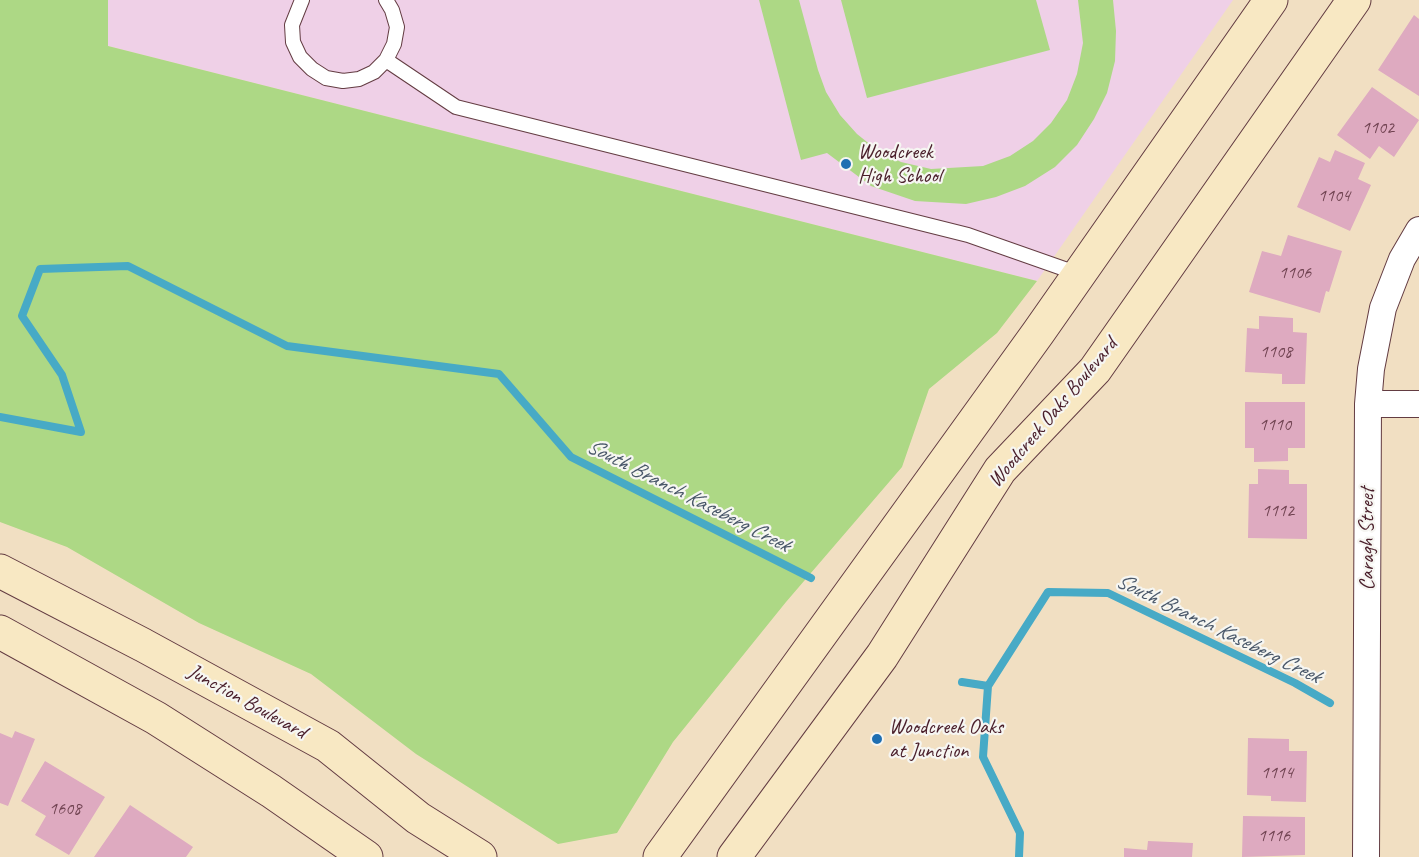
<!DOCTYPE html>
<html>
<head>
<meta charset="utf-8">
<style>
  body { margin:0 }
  canvas { display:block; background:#f1dfc2 }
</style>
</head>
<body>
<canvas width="1419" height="857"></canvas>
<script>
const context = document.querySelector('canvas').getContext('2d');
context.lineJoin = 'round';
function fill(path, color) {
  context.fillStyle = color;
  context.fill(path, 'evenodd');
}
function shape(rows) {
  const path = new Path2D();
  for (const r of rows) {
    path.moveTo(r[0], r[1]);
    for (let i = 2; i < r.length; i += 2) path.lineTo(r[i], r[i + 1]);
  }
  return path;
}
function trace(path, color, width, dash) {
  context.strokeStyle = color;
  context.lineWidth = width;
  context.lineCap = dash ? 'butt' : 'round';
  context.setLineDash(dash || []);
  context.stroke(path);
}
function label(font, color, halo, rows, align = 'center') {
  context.font = font + ' Caveat,sans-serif';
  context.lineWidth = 4.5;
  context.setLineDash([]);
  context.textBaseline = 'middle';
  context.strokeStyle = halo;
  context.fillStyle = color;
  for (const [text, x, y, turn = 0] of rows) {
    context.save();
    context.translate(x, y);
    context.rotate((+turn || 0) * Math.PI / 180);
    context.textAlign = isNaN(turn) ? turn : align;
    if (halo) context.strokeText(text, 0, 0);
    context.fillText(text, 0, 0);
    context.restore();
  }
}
const built = shape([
  [108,0,1233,0,1037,281,108,46]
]);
const green = shape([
  [0,0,108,0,108,46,1037,281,997,333,929,389,902,467,786,602,673,742,617,833,558,844,416,754,311,674,199,623,67,547,0,522],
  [759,0,799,0,818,70,826,92,840,115,857,134,877,150,901,162,931,169,983,166,1010,156,1033,141,1051,123,1067,100,1077,74,1083,43,1078,0,1113,0,1116,31,1115,61,1107,93,1094,119,1077,145,1055,167,1025,186,996,197,966,204,915,201,871,186,827,153,801,160],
  [841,0,1036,0,1050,50,867,98]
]);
const stream = shape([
  [0,417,81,432,62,375,22,316,40,269,128,266,287,346,499,374,571,457,811,578],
  [962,682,988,686,1048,592,1108,593,1295,683,1330,703],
  [988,686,983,757,1020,833,1019,857]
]);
const building = shape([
  [1414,15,1419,19,1419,96,1378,70],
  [1372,87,1419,120,1394,157,1379,146,1370,159,1337,135],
  [1335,150,1365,163,1358,179,1371,185,1350,231,1297,207,1319,157,1330,162],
  [1288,235,1342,251,1329,292,1326,291,1320,313,1249,292,1262,251,1281,256],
  [1259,316,1293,318,1293,332,1307,333,1305,384,1282,384,1282,374,1245,372,1247,328,1259,329],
  [1245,402,1305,402,1305,448,1288,448,1288,461,1254,462,1254,448,1245,448],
  [1258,469,1289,470,1289,484,1307,484,1307,539,1248,538,1249,484,1258,484],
  [15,731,35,739,8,806,0,803,0,733,12,738],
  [1248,738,1289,739,1289,751,1307,751,1306,802,1271,801,1271,796,1247,795],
  [45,761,105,797,69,855,35,835,46,816,21,801],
  [130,805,193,847,186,857,94,857],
  [1243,816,1305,817,1305,855,1242,857],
  [1148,841,1193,843,1192,857,1124,857,1124,848,1147,850]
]);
const lane = shape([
  [302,0,292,25,293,42,300,57,312,69,326,78,343,81,359,79,374,72,386,60,394,44,397,27,392,10,386,0],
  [386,60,456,107,968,235,1079,274]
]);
const street = shape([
  [1368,404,1419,404],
  [1366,857,1368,404,1371,369,1383,308,1402,259,1419,230]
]);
const secondary = shape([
  [0,571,143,645,328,746,418,818,480,857],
  [0,632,156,718,271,791,366,857],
  [660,857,1038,333,1271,0],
  [734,857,882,656,1000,470,1095,370,1354,0]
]);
const markers = [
  [846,164,6,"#1f6fb2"],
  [877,739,6,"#1f6fb2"]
];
const numberNames = [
  ["1102",1378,128],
  ["1104",1334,196],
  ["1106",1295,273],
  ["1108",1276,352],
  ["1110",1275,425],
  ["1112",1278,511],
  ["1114",1277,773],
  ["1608",65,809],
  ["1116",1274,836]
];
const poiNames = [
  ["Woodcreek",858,152],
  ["High School",858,176],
  ["Woodcreek Oaks",889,727],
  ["at Junction",889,751]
];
const streetNames = [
  ["Woodcreek Oaks Boulevard",1053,413,-50],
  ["Caragh Street",1367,539,-90],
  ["Junction Boulevard",247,702,29]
];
const waterNames = [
  ["South Branch Kaseberg Creek",688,496,27],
  ["South Branch Kaseberg Creek",1218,629,26]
];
fill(built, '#efd0e7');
fill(green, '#add885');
trace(stream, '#47aac6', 8);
fill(building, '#deaac0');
trace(lane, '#633c42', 16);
trace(street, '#633c42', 28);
trace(secondary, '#633c42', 35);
trace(lane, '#fff', 14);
trace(street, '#fff', 26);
trace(secondary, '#f8e8c3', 33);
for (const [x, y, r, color] of markers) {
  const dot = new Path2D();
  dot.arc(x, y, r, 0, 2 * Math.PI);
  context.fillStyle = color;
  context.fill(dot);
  trace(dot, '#f6f6f2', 2);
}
label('18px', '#6f4250', null, numberNames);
label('21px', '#4a1f2b', '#f6f6f2', poiNames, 'left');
label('21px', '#4a1f2b', '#f6f6f2', streetNames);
label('italic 22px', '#495769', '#f6f6f2', waterNames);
</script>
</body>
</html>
